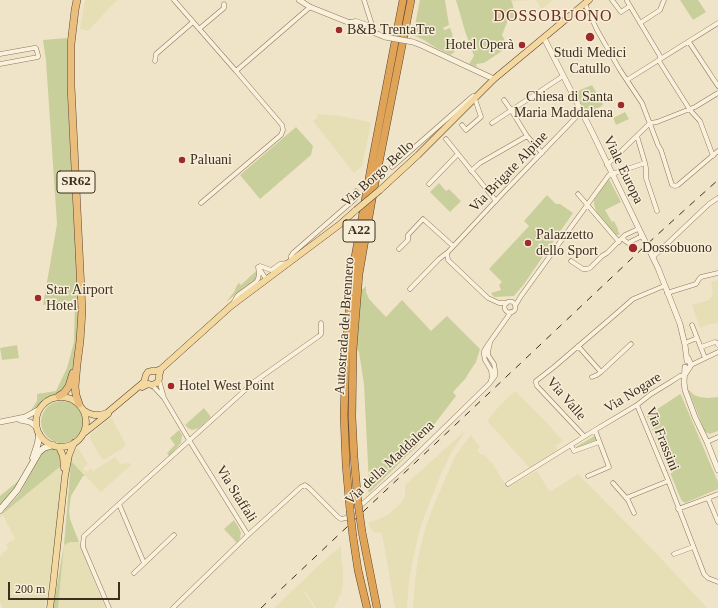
<!DOCTYPE html>
<html>
<head>
<meta charset="utf-8">
<style>
  body { margin:0 }
  #map { position:relative; width:718px; height:608px; overflow:hidden; background:#f0e4c8; font-family:Georgia,serif }
  canvas { display:block }
  .scale { position:absolute; left:8px; top:582px; width:112px; height:18px; box-sizing:border-box; border:2px solid #3d2e20; border-top:0; padding-left:5px; font-size:12px; line-height:14px; white-space:nowrap; color:#3d2e20; -webkit-text-stroke:3px #f7eed8; paint-order:stroke }
</style>
</head>
<body>
<div id="map">
<canvas width="718" height="608"></canvas>
<div class="scale">200 m</div>
</div>
<script>
const context = document.querySelector('canvas').getContext('2d');
context.lineJoin = 'round';
function fill(path, color) {
  context.fillStyle = color;
  context.fill(path, 'evenodd');
}
function shape(rows) {
  const path = new Path2D();
  for (const r of rows) {
    if (r.length === 3) {
      path.moveTo(r[0] + r[2], r[1]);
      path.arc(r[0], r[1], r[2], 0, 2 * Math.PI);
      continue;
    }
    path.moveTo(r[0], r[1]);
    for (let i = 2; i < r.length; i += 2) path.lineTo(r[i], r[i + 1]);
  }
  return path;
}
function trace(path, color, width, dash) {
  context.strokeStyle = color;
  context.lineWidth = width;
  context.lineCap = dash ? 'butt' : 'round';
  context.setLineDash(dash || []);
  context.stroke(path);
}
function label(font, color, halo, rows, align = 'center') {
  context.font = font + ' Georgia,serif';
  context.lineWidth = 3;
  context.setLineDash([]);
  context.textBaseline = 'middle';
  context.strokeStyle = halo;
  context.fillStyle = color;
  for (const [text, x, y, turn = 0] of rows) {
    context.save();
    context.translate(x, y);
    context.rotate((+turn || 0) * Math.PI / 180);
    context.textAlign = isNaN(turn) ? turn : align;
    if (halo) context.strokeText(text, 0, 0);
    context.fillText(text, 0, 0);
    context.restore();
  }
}
const farmland = shape([
  [85,0,117,0,88,31,80,29],
  [511,0,553,0,543,8,540,8,536,0,516,1,512,2],
  [318,114,340,116,364,121,371,123,362,166,354,173,313,121,317,118],
  [718,280,718,323,707,325,700,328,692,305,710,300,709,298,712,297,712,295,713,294,711,282],
  [515,391,545,421,563,441,556,445,557,450,530,468,488,422,488,420,499,406],
  [110,418,112,419,126,445,119,451,119,450,106,459,102,459,90,439,90,435],
  [466,430,451,453,441,474,427,509,419,532,413,559,409,581,407,608,395,608,382,533,373,532,368,523,379,519,389,514,401,503,405,497,405,485],
  [471,435,480,447,477,450,481,455,483,454,492,463,507,487,537,471,550,492,578,474,655,552,707,608,413,608,415,581,418,559,421,544,427,523,434,505,455,456],
  [78,448,88,464,83,468,86,472,91,468,93,471,115,457,120,464,129,463,131,465,101,492,71,461,72,454],
  [62,465,56,528,50,575,45,608,3,608,0,602,0,556,3,555,2,553,8,549,6,544,15,539,3,515,0,517,0,516],
  [70,542,79,542,105,608,58,608,64,545],
  [341,546,341,555,343,569,343,583,341,593,334,608,316,608,305,591,304,592,314,608,274,608,328,557]
]);
const green = shape([
  [420,0,445,0,449,25,443,28,444,30,450,28,452,33,455,51,451,55,436,48,424,40,413,35],
  [456,0,511,0,512,2,516,17,508,20,502,35,508,47,484,63,476,64,477,67,469,64,474,56,465,31],
  [680,0,698,0,706,12,693,20],
  [67,38,68,106,79,298,78,342,72,369,67,384,59,393,47,398,41,402,37,408,30,412,37,401,37,394,56,391,67,368,74,342,75,300,43,305,57,224,46,61,43,40],
  [592,85,603,104,602,106,586,113,575,92],
  [625,112,629,119,616,125,613,118],
  [296,127,313,146,311,155,260,199,240,175],
  [609,179,621,202,605,210,612,222,614,221,618,229,618,231,620,234,616,236,596,211,594,204,594,200],
  [439,183,446,191,449,189,461,201,450,212,430,192],
  [547,195,556,204,560,204,573,213,524,284,514,296,494,297,491,293,501,290,499,285,502,282,489,269,529,226,524,221],
  [256,271,257,275,255,280,226,302,234,292,237,285,239,283,241,285],
  [366,286,366,292,369,299,386,317,402,300,431,331,447,316,480,349,476,362,468,374,466,378,453,392,456,396,433,426,417,446,369,493,367,487,369,485,364,384,359,352,356,349,358,317,361,289,363,289],
  [17,345,19,358,2,360,0,348],
  [688,389,694,395,700,397,707,398,718,397,718,431,710,434,705,432],
  [680,394,681,395,718,482,718,489,685,503,682,501,680,497,647,416],
  [62,422,21],
  [204,408,211,417,199,428,192,430,188,428,185,425],
  [179,430,182,435,181,443,169,456,167,453,175,445,170,438],
  [596,435,597,440,577,448,576,447],
  [51,448,58,450,61,453,62,465,0,516,20,493,43,451],
  [71,461,85,476,83,476,71,496,69,511,70,519,79,542,70,542,64,545,58,608,53,608,64,545],
  [23,477,19,484,0,507,0,496],
  [234,520,239,528,241,533,240,538,237,543,224,529]
]);
const minor = shape([
  [174,0,236,71],
  [612,0,621,12,630,6],
  [627,1,660,56,659,61],
  [585,4,597,30,620,70,642,103,658,145,661,150,672,185,675,186,678,185,718,151],
  [350,22,356,21,371,26,372,25,364,0],
  [640,23,660,10,664,0],
  [199,29,224,8,224,4],
  [689,42,718,86],
  [0,54,34,48,36,48,38,55,38,57,0,64],
  [155,61,156,54,193,22],
  [659,61,690,110,700,121,713,156],
  [627,80,718,23],
  [504,100,511,110,527,136,542,153],
  [492,123,563,76],
  [650,123,657,122,695,107,718,93],
  [462,125,466,130,481,117,475,99],
  [446,139,496,201],
  [645,163,646,168,646,178,657,211],
  [607,165,650,123],
  [392,167,473,96,474,96],
  [471,171,480,163,527,136],
  [429,184,458,154],
  [578,194,619,242],
  [201,203,281,135,283,130,282,125,236,71,310,7],
  [624,236,623,237,624,240,628,243,642,236],
  [399,249,408,240,408,235,423,219,453,246],
  [447,253,448,260,488,298,499,303,507,303],
  [653,257,709,204,718,198],
  [291,261,291,256,293,253,355,199,356,191],
  [571,261,583,269,587,269,590,268,602,256,607,253,625,235,638,229],
  [260,266,271,270,273,269,280,264,287,263],
  [259,268,266,279],
  [410,289,439,259,448,252,504,192,578,115,582,113],
  [667,293,696,284,699,279,701,277,718,273],
  [510,307,5.5],
  [233,303,238,295,256,282,258,279,259,274,258,267],
  [515,306,521,296,555,249,609,175,645,163,637,136],
  [692,325,705,358],
  [685,343,697,338],
  [578,346,601,372],
  [701,347,715,342,717,343,718,345],
  [691,365,718,352],
  [592,377,597,375,601,372,631,344],
  [491,380,492,378,491,370,485,360,484,355,484,351,487,346,511,312],
  [152,385,164,398,159,380],
  [164,398,189,440,248,535],
  [637,405,668,480,704,574,708,578,718,582],
  [584,436,537,386,536,383,536,381,554,367,617,313,633,299,664,286],
  [707,442,718,437],
  [571,445,574,451,599,442],
  [588,476,609,467,595,430],
  [613,483,628,500,634,513],
  [508,484,595,430,637,405,651,394,669,383,680,376,684,375],
  [626,498,668,481],
  [708,498,718,522],
  [119,504,144,563],
  [678,509,718,494],
  [674,554,693,547],
  [134,573,174,535],
  [109,608,83,547,83,543,84,536,119,504,254,382,319,336,321,334,321,323],
  [173,608,248,535,301,487,305,485,309,488,338,517,341,519,346,518,349,516,407,464,489,384,495,376,495,370,494,364,488,355,488,352,490,343]
]);
const tertiary = shape([
  [299,0,310,7,385,37],
  [544,38,592,132,658,268,680,324,685,345,687,361],
  [413,42,423,46,494,79],
  [685,367,684,382,685,390,695,417,707,442,718,470],
  [686,373,691,365,688,358],
  [20,420,30,422,34,425,37,428],
  [0,422,25,417,38,410]
]);
const secondary = shape([
  [33,458,38,443,39,434],
  [0,510,17,490,39,452,44,448,53,445]
]);
const primary = shape([
  [380,190,418,155,494,79,589,0],
  [142,387,148,384,152,385,157,383,159,379,159,376,161,369],
  [61,422,25],
  [83,410,88,413,94,415,100,415,107,413,144,382,146,375,148,372,152,371,156,371,161,369,231,306,339,225,356,210],
  [84,433,108,414],
  [59,447,63,456,64,468],
  [50,608,53,585,65,476,69,455,74,443]
]);
const trunk = shape([
  [77,0,75,10,71,44,71,86,82,311,80,341,77,364,75,387,76,395,79,404],
  [59,396,64,393,69,386,73,373]
]);
const motorway = shape([
  [358,503,354,457,352,417,353,349,359,274,374,188,411,0],
  [350,510,346,465,344,415,346,349,352,274,372,162,403,0],
  [362,532,377,608],
  [353,537,358,570,367,608]
]);
const rail = shape([
  [261,608,645,246,689,206,718,180]
]);
const tertiaryBridge = shape([
  [385,37,413,42]
]);
const primaryBridge = shape([
  [356,210,380,190]
]);
const motorwayBridge = shape([
  [358,503,362,532],
  [350,510,353,537]
]);
const markers = [
  [339,30,4,"#9e2a2b"],
  [590,37,5,"#9e2a2b"],
  [522,45,4,"#9e2a2b"],
  [621,105,4,"#9e2a2b"],
  [182,160,4,"#9e2a2b"],
  [528,243,4,"#9e2a2b"],
  [633,248,5,"#9e2a2b"],
  [38,298,4,"#9e2a2b"],
  [171,386,4,"#9e2a2b"]
];
const shields = [
  [76,182,38],
  [359,231,32]
];
const shieldNames = [
  ["SR62",76,182],
  ["A22",359,231]
];
const poiNames = [
  ["B&B TrentaTre",347,30],
  ["Hotel Operà",514,45,"right"],
  ["Studi Medici",590,53,"center"],
  ["Catullo",590,69,"center"],
  ["Chiesa di Santa",613,97,"right"],
  ["Maria Maddalena",613,113,"right"],
  ["Paluani",190,160],
  ["Palazzetto",536,235],
  ["dello Sport",536,251],
  ["Dossobuono",642,248],
  ["Star Airport",46,290],
  ["Hotel",46,306],
  ["Hotel West Point",179,386]
];
const streetNames = [
  ["Viale Europa",623,170,64],
  ["Via Brigate Alpine",509,172,-46],
  ["Via Borgo Bello",378,174,-42],
  ["Autostrada del Brennero",345,326,-86],
  ["Via Nogare",633,393,-32],
  ["Via Valle",566,399,49],
  ["Via Frassini",662,439,68],
  ["Via della Maddalena",390,463,-43],
  ["Via Staffali",236,494,58]
];
const quarterNames = [
  ["DOSSOBUONO",553,17]
];
fill(farmland, '#e6deb5');
fill(green, '#c9cf9b');
trace(minor, '#8d765c', 5);
trace(tertiary, '#8d765c', 6);
trace(secondary, '#6f573f', 7);
trace(primary, '#5b4430', 7);
trace(trunk, '#5b4430', 8);
trace(motorway, '#5b4430', 8);
trace(minor, '#faf1dc', 4);
trace(tertiary, '#faf1dc', 5);
trace(secondary, '#faf1dc', 6);
trace(primary, '#f3d9a0', 6);
trace(trunk, '#eabe7c', 7);
trace(motorway, '#e0a458', 7);
trace(rail, '#3d2e20', 1, [7, 7]);
trace(tertiaryBridge, '#8d765c', 6, []);
trace(primaryBridge, '#5b4430', 7, []);
trace(motorwayBridge, '#5b4430', 8, []);
trace(tertiaryBridge, '#faf1dc', 5);
trace(primaryBridge, '#f3d9a0', 6);
trace(motorwayBridge, '#e0a458', 7);
for (const [x, y, r, color] of markers) {
  const dot = new Path2D();
  dot.arc(x, y, r, 0, 2 * Math.PI);
  context.fillStyle = color;
  context.fill(dot);
  trace(dot, '#f7eed8', 1.5);
}
for (const [x, y, w] of shields) {
  const box = new Path2D();
  box.roundRect(x - w / 2, y - 11, w, 22, 3);
  context.fillStyle = '#f7eed8';
  context.fill(box);
  trace(box, '#3d2e20', 1);
}
label('bold 13px', '#3d2e20', null, shieldNames);
label('14px', '#3d2e20', '#f7eed8', poiNames, 'left');
label('14px', '#3d2e20', '#f7eed8', streetNames);
context.letterSpacing = '1px';
label('16px', '#6b2e1e', '#f7eed8', quarterNames);
context.letterSpacing = '0px';
</script>
</body>
</html>
